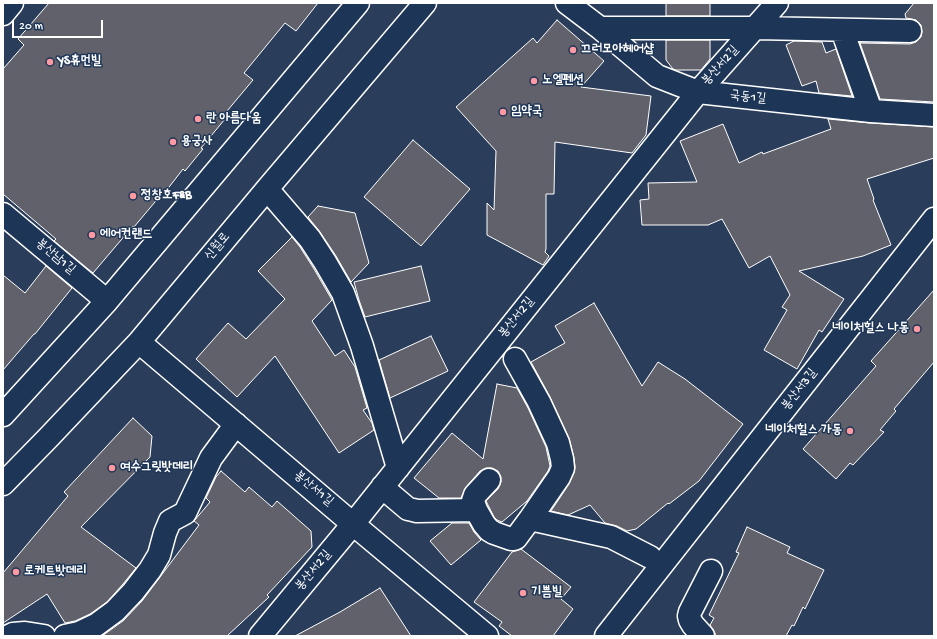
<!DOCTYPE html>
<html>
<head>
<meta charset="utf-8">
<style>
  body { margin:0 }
  #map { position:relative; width:937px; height:639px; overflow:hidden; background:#2a3e5b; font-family:"Gochi Hand",sans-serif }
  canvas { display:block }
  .frame { position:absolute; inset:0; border:4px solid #fff; pointer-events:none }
  .scale { position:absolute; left:12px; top:20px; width:91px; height:18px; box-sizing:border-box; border:2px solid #fff; border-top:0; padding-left:5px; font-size:12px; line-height:14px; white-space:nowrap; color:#fff; -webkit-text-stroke:3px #1d3557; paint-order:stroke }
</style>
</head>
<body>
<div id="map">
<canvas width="937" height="639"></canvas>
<div class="frame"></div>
<div class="scale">20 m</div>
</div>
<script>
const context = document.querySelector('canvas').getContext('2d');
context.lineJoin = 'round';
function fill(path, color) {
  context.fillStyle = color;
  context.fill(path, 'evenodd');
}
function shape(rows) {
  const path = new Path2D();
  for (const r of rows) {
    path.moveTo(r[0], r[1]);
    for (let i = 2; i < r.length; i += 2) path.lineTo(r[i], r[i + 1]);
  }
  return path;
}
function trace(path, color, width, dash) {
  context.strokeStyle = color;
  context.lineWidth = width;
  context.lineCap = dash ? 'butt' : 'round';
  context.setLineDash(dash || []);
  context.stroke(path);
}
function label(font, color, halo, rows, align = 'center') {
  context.font = font + ' "Gochi Hand","Poor Story",sans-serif';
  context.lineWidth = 3;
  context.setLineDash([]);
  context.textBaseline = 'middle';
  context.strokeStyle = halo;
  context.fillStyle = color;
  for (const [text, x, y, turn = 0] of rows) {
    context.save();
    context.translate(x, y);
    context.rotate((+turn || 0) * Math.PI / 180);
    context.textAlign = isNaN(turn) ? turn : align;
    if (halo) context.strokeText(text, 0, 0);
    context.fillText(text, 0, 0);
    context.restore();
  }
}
const building = shape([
  [49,3,318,3,296,31,285,23,244,73,253,80,222,117,225,119,201,148,203,149,185,171,183,169,166,191,165,190,134,227,133,226,93,273,54,241,56,239,3,194,3,69,24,45,18,39,49,3],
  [666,3,710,3,710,16,666,16,666,3],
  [914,3,934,3,934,102,880,99,860,43,910,44,916,42,921,37,922,32,921,25,916,20,906,18,905,14,914,3],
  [557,20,604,61,581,87,651,96,646,135,632,153,555,142,554,194,546,194,546,249,545,252,549,256,543,265,487,235,487,203,494,210,496,151,456,107,533,38,537,43,557,20],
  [666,40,710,40,710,59,701,70,676,70,673,69,666,60,666,40],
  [794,41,822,42,826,53,836,49,852,96,819,93,816,81,802,86,786,45,794,41],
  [828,119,870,123,934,127,934,158,867,179,874,199,873,200,891,245,863,256,799,271,844,299,822,332,819,330,797,369,764,350,787,310,782,307,790,295,770,256,749,268,722,219,708,225,642,225,640,200,649,199,648,183,697,182,680,141,723,124,739,163,762,152,763,154,831,129,828,119],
  [413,140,470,189,421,246,364,197,413,140],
  [318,206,355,213,369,263,351,282,336,256,320,232,308,217,318,206],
  [292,237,300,247,314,269,332,300,312,321,335,356,344,350,355,367,367,408,363,410,372,423,374,430,339,453,275,356,237,397,196,359,228,323,246,339,285,299,258,271,292,237],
  [46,266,72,288,35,334,34,334,3,370,3,275,25,293,46,266],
  [421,266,430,301,365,317,359,300,354,282,421,266],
  [934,290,934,362,894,409,896,411,880,430,884,432,853,465,850,463,836,479,803,449,876,366,871,361,934,290],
  [594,303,642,386,658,362,685,379,743,424,699,481,669,504,668,503,636,529,627,531,617,526,605,523,590,505,568,515,551,511,569,484,574,473,575,467,574,458,569,438,550,397,531,362,565,343,555,326,594,303],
  [431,336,448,371,390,398,379,360,431,336],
  [497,384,517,388,528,408,546,447,550,466,548,471,527,501,502,522,497,520,494,517,486,501,498,489,501,482,501,477,498,471,492,468,486,468,480,471,466,487,461,498,439,498,414,478,452,433,483,459,497,384],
  [133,418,152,436,150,457,81,527,136,568,123,584,107,602,90,614,75,621,65,623,47,594,3,623,3,573,68,496,64,492,133,418],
  [221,471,245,492,249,487,272,507,277,501,311,531,312,547,267,595,269,597,227,636,102,636,123,621,142,601,199,525,194,521,210,502,206,498,216,477,221,471],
  [452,523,469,523,474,532,481,540,451,565,430,541,452,523],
  [747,527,790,547,787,553,824,570,805,609,803,607,794,626,792,625,786,636,715,636,715,633,710,625,714,618,709,615,739,553,736,552,747,527],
  [521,549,571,587,561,599,573,609,553,636,512,636,499,626,502,622,474,602,512,552,521,549],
  [380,588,411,636,295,636,340,612,380,588]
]);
const minor = shape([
  [567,3,600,28,657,76,698,92,871,111,934,115],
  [3,14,12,3],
  [600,28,755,28,910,31],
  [842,30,871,111],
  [267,189,310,239,325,262,343,293,362,346,398,468],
  [3,214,107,301],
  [139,342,353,524,487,636],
  [515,359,539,402,558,443,562,459,563,468,559,477,530,519],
  [3,415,107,301,358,3],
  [489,480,475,495,473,501,476,510,484,524,489,530,494,533,511,539,514,539,516,538,530,519,611,537,650,557],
  [3,484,48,438,139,342,267,189,425,3],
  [382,487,408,509,413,510,417,511,476,510],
  [9,636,13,634,25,633,44,636],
  [65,636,79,633,96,625,115,611,133,592,150,570,159,555,165,533,170,521,185,513,211,458,236,424],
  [260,636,353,524,698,92,777,3],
  [606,636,934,219],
  [703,636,693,625,690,620,689,616,690,612,711,571]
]);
const markers = [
  [573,50,4,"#ff9aa2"],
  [50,62,4,"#ff9aa2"],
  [534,81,4,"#ff9aa2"],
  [503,112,4,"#ff9aa2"],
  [198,119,4,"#ff9aa2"],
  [173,142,4,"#ff9aa2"],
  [133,196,4,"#ff9aa2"],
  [92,235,4,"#ff9aa2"],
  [917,329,4,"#ff9aa2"],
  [850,431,4,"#ff9aa2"],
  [112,468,4,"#ff9aa2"],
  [16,572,4,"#ff9aa2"],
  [523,593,4,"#ff9aa2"]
];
const poiNames = [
  ["끄러모아헤어샵",581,50],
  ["YS휴먼빌",58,62],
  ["노엘펜션",542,81],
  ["임약국",511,112],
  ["란 아름다움",206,119],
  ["용궁사",181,142],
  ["정창호F&B",141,196],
  ["에어컨랜드",100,235],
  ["네이처힐스 나동",909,329,"right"],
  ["네이처힐스 가동",842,431,"right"],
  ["여수그릿밧데리",120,468],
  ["로케트밧데리",24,572],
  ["기쁨빌",531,593]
];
const streetNames = [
  ["봉산서2길",721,66,-48],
  ["국동1길",748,98,6],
  ["신월로",218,247,-50],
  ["봉산남1길",55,257,40],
  ["봉산서2길",517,318,-51],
  ["봉산서3길",800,390,-52],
  ["봉산서1길",313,489,40],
  ["봉산서2길",314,571,-50]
];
fill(building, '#60616a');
trace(building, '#fff', 1);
trace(minor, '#fff', 25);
trace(minor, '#1d3557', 22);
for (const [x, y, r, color] of markers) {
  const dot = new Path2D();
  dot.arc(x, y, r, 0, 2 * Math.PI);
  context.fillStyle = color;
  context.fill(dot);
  trace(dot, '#1d3557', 1.5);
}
label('bold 13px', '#fff', '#1d3557', poiNames, 'left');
label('13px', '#fff', '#1d3557', streetNames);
</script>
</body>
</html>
